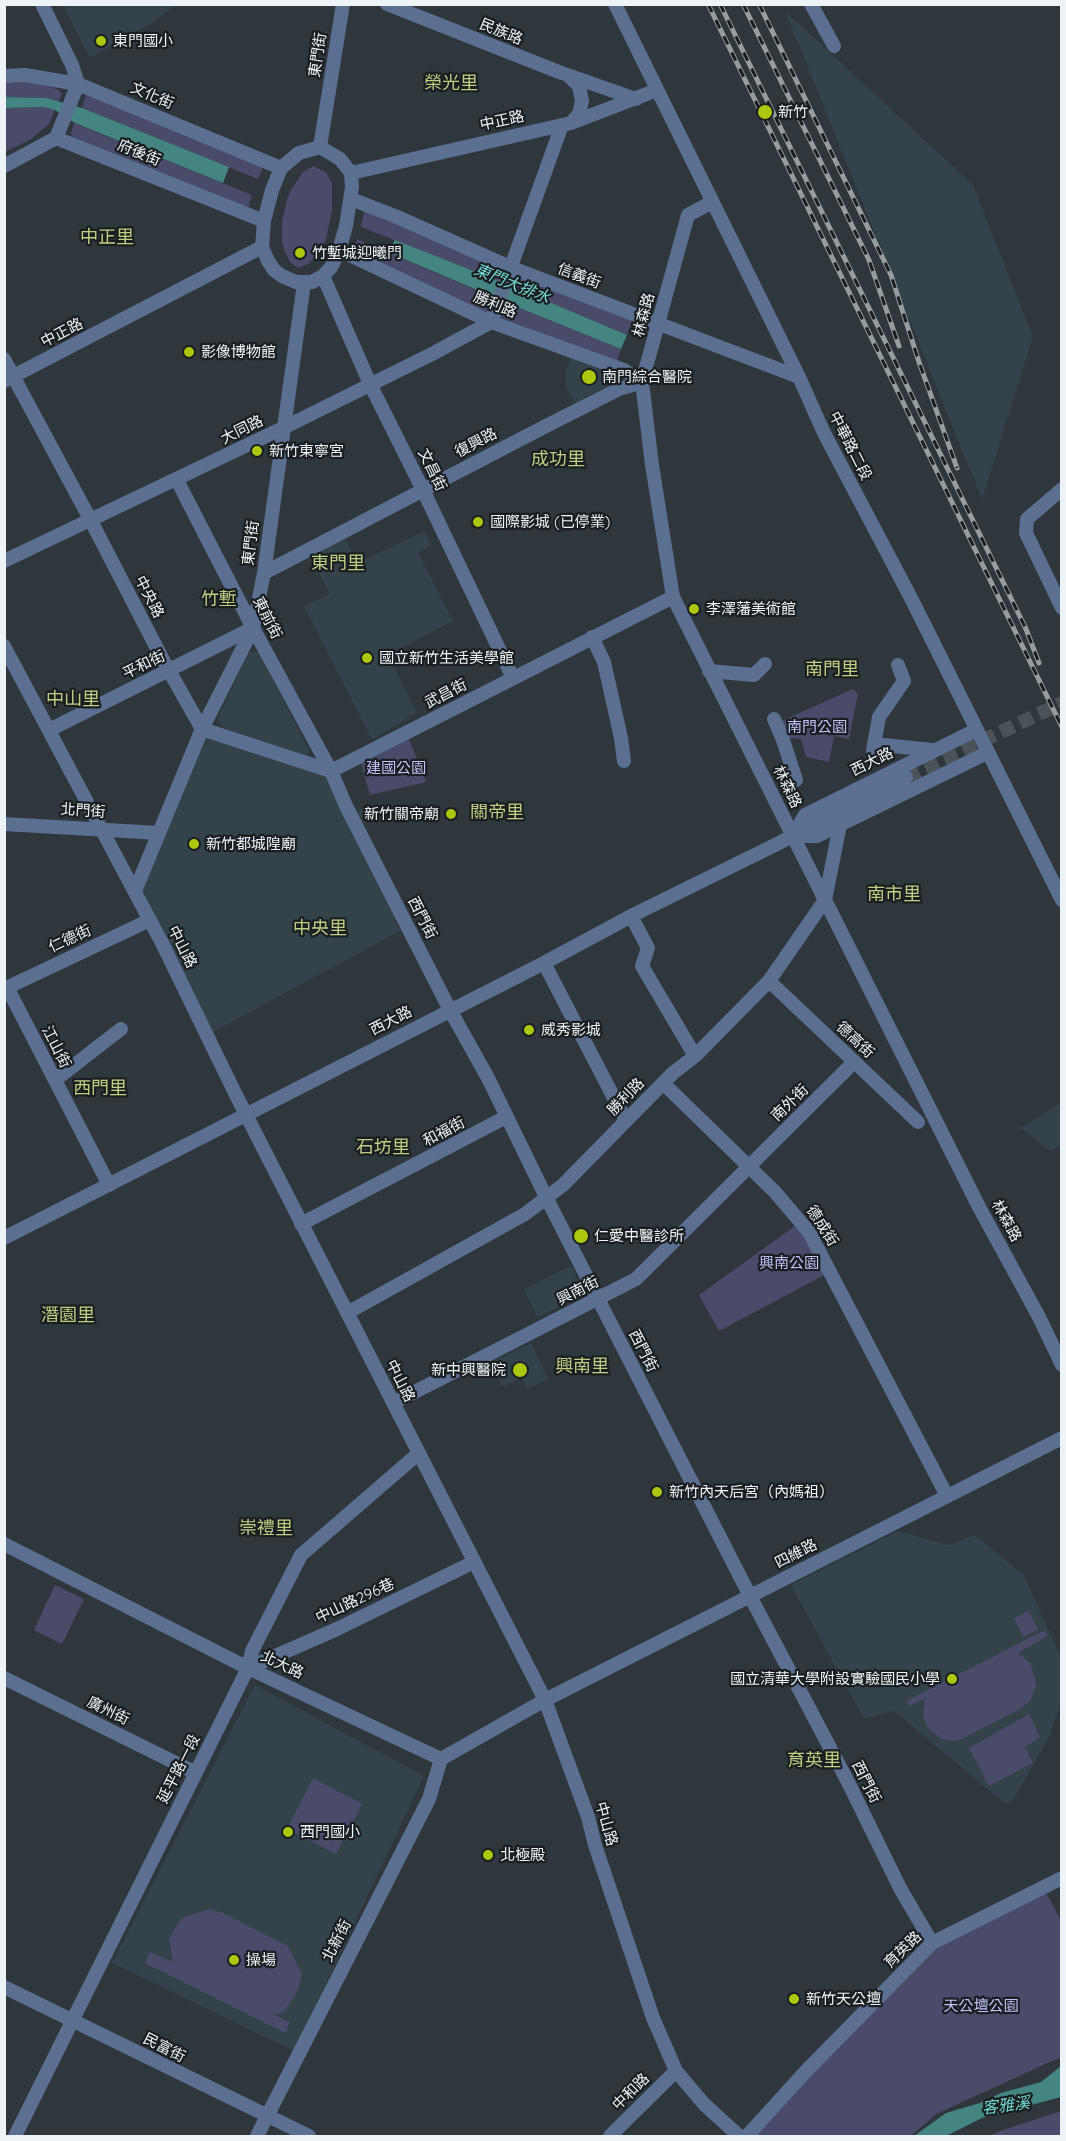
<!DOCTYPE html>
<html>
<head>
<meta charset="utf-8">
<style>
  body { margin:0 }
  #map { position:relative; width:1066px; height:2141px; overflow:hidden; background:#2f373c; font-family:Quicksand,sans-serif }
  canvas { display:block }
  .frame { position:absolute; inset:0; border:6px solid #edf3f6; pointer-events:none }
</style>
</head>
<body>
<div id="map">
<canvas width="1066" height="2141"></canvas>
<div class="frame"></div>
</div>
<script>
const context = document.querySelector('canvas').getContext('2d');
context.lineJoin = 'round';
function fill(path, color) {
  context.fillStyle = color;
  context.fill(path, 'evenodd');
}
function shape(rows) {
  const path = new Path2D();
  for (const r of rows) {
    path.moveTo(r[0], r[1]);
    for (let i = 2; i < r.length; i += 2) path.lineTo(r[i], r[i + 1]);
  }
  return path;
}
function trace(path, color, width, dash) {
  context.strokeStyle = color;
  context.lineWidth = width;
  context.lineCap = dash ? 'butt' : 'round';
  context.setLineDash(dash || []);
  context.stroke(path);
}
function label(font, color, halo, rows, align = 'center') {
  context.font = font + ' Quicksand,"Noto Sans TC",sans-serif';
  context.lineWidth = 4.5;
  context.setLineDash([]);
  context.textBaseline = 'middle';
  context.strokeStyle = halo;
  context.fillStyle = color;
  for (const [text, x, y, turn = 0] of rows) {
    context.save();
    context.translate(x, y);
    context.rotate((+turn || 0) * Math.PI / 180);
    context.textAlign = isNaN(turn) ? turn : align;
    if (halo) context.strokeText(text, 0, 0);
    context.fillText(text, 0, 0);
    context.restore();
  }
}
const built = shape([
  [63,5,176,5,152,23,90,58],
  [785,11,973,185,1033,337,982,499],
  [571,358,611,372,614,382,575,403,566,387,566,370],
  [425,531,431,546,418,552,453,621,388,655,417,712,372,740,304,606,330,594,310,557,345,538,358,563],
  [249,652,258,652,309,750,307,756,223,728,218,719],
  [203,731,330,771,399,917,394,920,400,931,213,1032,135,891],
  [378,805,379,813,370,815,373,821,362,824,358,814,359,810,362,808],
  [1061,1103,1061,1144,1051,1152,1021,1128],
  [571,1266,585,1294,537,1317,524,1289],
  [531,1343,548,1379,527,1389,522,1378,503,1387,492,1362],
  [898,1531,949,1545,975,1535,1023,1574,1061,1657,1062,1701,1048,1739,1012,1802,1004,1803,894,1711,864,1719,791,1585],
  [255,1685,424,1776,294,2051,112,1963]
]);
const green = shape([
  [5,80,43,84,57,89,62,94,58,103,46,98,5,97],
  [86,94,264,165,258,179,82,108],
  [44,107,55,110,49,124,31,139,5,152,5,108],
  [74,123,252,195,247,212,73,139,71,133],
  [313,166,326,172,332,183,332,210,326,239,320,252,308,264,298,268,290,262,285,252,282,242,282,222,287,199,291,190,303,172],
  [365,208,504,268,499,281,361,227],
  [357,239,494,298,487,315,353,255],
  [517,274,633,319,627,335,511,287],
  [505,302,621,349,617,361,499,317],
  [853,689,858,694,849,739,834,736,829,762,806,757,801,739,792,738,785,741,777,723],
  [409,739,426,782,370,795,361,764],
  [795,1226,803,1232,828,1273,719,1331,699,1295],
  [55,1585,84,1599,62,1644,34,1630],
  [1029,1611,1038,1629,1023,1637,1014,1618],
  [1045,1630,1048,1636,1018,1653,1030,1663,1035,1678,1036,1687,1030,1701,1022,1708,960,1740,949,1741,941,1739,928,1728,923,1716,925,1698,909,1706,906,1701],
  [1029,1714,1040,1737,1025,1747,1033,1763,989,1786,969,1748],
  [313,1778,362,1804,336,1854,287,1829],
  [1043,1887,1061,1921,1061,2058,1052,2061,936,2114,911,2136,747,2136,932,1943],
  [209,1909,223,1913,288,1946,302,1974,298,1990,285,2011,274,2015,290,2022,285,2033,145,1963,150,1952,173,1962,169,1939,175,1928,182,1918],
  [1061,2111,1061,2136,989,2136,1003,2130]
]);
const water = shape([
  [4,97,46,98,82,108,229,167,223,183,75,123,55,110,44,107,5,108],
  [395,240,499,281,627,335,621,349,505,302,388,252],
  [1061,2066,1061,2097,982,2118,946,2136,914,2136,946,2113,980,2103,1001,2093,1041,2082]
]);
const minorTunnel = shape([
  [906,777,1062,703]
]);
const minor = shape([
  [42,4,72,65,78,84,56,138],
  [387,4,559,72,636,99],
  [615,4,799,377,824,433,912,600,1062,900],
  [811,4,834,46],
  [4,76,25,75,78,84,281,168],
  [569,76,579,86,582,101,579,114,571,123],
  [320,147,340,159,351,173,352,187,346,226,339,250,332,266,323,276,312,282,296,282,282,276,274,270,268,261,262,247,264,221,272,190,281,168,299,153,320,147],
  [320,147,343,4],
  [4,166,56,138,264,221],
  [351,173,571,123,657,90],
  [351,199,395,216,512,268,799,377],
  [712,202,688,215,642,382,652,465,673,597,979,1207,1039,1317,1062,1365],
  [339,250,491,322,624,370,642,382],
  [323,276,370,384,423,490,513,678],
  [4,359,90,519,163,660,202,729,331,771],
  [4,381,262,247],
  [177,480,253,628,331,771,346,806,450,1010,488,1078,546,1197,750,1596,847,1780,900,1888,932,1943],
  [1062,489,1027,519,1026,533,1062,608],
  [4,561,283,428,432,354,491,322,562,125],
  [264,573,544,427,619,389,642,382],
  [592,637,604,662,621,738,624,761],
  [4,646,162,943,235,1093,545,1700,588,1817,595,1845,653,2018,676,2071,704,2104,739,2136],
  [709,671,754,675,765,664],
  [774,719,783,740,796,780],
  [49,730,253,628],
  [874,744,932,750],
  [873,751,879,717,904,681,898,665],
  [331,771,673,597],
  [4,824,159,833],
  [794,834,805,815,976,730],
  [795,836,817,836,987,753],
  [135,891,202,729,253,628,264,573,304,283],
  [631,916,648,948,642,966,695,1056],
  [544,963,626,1121],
  [769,981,918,1122],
  [7,987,109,1185],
  [4,989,150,920],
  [55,1080,121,1029],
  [663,1083,775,1192,809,1232,947,1496],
  [301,1224,506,1117],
  [4,1238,544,963,635,914,775,845,906,777],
  [347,1313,525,1214,563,1185,673,1073,695,1056,769,981,825,900,840,825],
  [393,1403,636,1279,854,1062],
  [4,1544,248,1668,441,1759],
  [248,1668,337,1629,474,1562],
  [4,1678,196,1773],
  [441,1759,545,1700,1062,1438],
  [4,1987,309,2136],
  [15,2136,248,1668,252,1651,301,1555,419,1453],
  [257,2136,429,1799,441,1759],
  [610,2136,676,2071],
  [747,2136,807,2070,932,1943,1062,1878]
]);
const rail = shape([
  [708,4,1062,727],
  [720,4,1006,588,1026,629,1039,663],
  [743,4,869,260,899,346],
  [759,4,891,275,919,362,957,468]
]);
const markers = [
  [101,41,6,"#adc60e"],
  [765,112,8,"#adc60e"],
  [300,253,6,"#adc60e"],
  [189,352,6,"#adc60e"],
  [589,377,8,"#adc60e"],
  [257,451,6,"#adc60e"],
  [478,522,6,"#adc60e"],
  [694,609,6,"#adc60e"],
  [367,658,6,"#adc60e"],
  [451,814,6,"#adc60e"],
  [194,844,6,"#adc60e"],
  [529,1030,6,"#adc60e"],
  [581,1236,8,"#adc60e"],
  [520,1370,8,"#adc60e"],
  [657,1492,6,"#adc60e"],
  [952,1679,6,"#adc60e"],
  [288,1832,6,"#adc60e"],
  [488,1855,6,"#adc60e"],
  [234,1960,6,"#adc60e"],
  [794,1999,6,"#adc60e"]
];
const streetNames = [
  ["民族路",501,32,22],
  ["東門街",318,55,-81],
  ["文化街",152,96,23],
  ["中正路",502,121,-12],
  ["府後街",139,153,22],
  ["信義街",579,276,21],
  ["勝利路",495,305,23],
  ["林森路",644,315,-75],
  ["中正路",62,333,-27],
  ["大同路",242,430,-26],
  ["復興路",476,443,-28],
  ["中華路二段",850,446,63],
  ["文昌街",432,470,64],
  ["東門街",251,543,-83],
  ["中央路",149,597,63],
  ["東前街",267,618,63],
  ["平和街",144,665,-26],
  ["武昌街",446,694,-27],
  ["西大路",872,762,-26],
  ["林森路",787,787,64],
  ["北門街",83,811,4],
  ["西門街",422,918,63],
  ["仁德街",70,939,-25],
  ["中山路",182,947,63],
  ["西大路",391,1021,-27],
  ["德高街",855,1040,43],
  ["江山街",56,1047,63],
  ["勝利路",626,1097,-46],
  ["南外街",790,1103,-44],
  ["和福街",444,1132,-28],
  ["林森路",1006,1221,61],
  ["德成街",822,1226,57],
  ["興南街",578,1291,-27],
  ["西門街",643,1351,63],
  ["中山路",400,1381,63],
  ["四維路",796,1554,-27],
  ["中山路296巷",355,1601,-25],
  ["北大路",282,1665,25],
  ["廣州街",108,1711,26],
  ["延平路一段",179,1769,-63],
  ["西門街",866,1782,63],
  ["中山路",606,1824,74],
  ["北新街",337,1941,-63],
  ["育英路",903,1950,-44],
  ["民富街",164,2048,27],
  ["中和路",631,2092,-45]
];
const poiNames = [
  ["東門國小",113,41],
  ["新竹",778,112],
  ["竹塹城迎曦門",312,253],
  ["影像博物館",201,352],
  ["南門綜合醫院",602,377],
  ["新竹東寧宮",269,451],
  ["國際影城 (已停業)",490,522],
  ["李澤藩美術館",706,609],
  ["國立新竹生活美學館",379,658],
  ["新竹關帝廟",439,814,"right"],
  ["新竹都城隍廟",206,844],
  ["威秀影城",541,1030],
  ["仁愛中醫診所",594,1236],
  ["新中興醫院",506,1370,"right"],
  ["新竹內天后宮（內媽祖）",669,1492],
  ["國立清華大學附設實驗國民小學",940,1679,"right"],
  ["西門國小",300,1832],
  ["北極殿",500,1855],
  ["操場",246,1960],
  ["新竹天公壇",806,1999]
];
const parkNames = [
  ["南門公園",817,727],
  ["建國公園",396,768],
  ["興南公園",789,1263],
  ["天公壇公園",981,2006]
];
const waterNames = [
  ["東門大排水",512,284,22],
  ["客雅溪",1006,2106,-7]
];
const quarterNames = [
  ["榮光里",451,84],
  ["中正里",107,238],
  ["成功里",558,460],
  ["東門里",338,564],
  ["竹塹",219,600],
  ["南門里",832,670],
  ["中山里",73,700],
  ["關帝里",497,813],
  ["南市里",894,895],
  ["中央里",320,929],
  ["西門里",100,1089],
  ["石坊里",383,1148],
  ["潛園里",68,1316],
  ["興南里",582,1367],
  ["崇禮里",266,1529],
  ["育英里",814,1761]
];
fill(built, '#34424a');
fill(green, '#4a4a6b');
fill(water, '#458581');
trace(minorTunnel, '#4c5358', 14, [14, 7]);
trace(minor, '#5b6f90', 14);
trace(rail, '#969da1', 5);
trace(rail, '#1a1e20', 3, [9]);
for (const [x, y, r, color] of markers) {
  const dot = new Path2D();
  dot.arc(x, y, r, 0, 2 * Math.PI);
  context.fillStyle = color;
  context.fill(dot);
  trace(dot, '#1a1e20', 2);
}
label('15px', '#edf3f6', '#1a1e20', streetNames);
label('15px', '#edf3f6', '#1a1e20', poiNames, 'left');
label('15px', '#c1c3fa', '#1a1e20', parkNames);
label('italic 16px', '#74dad3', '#1a1e20', waterNames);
label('18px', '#bece83', '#1a1e20', quarterNames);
</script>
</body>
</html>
